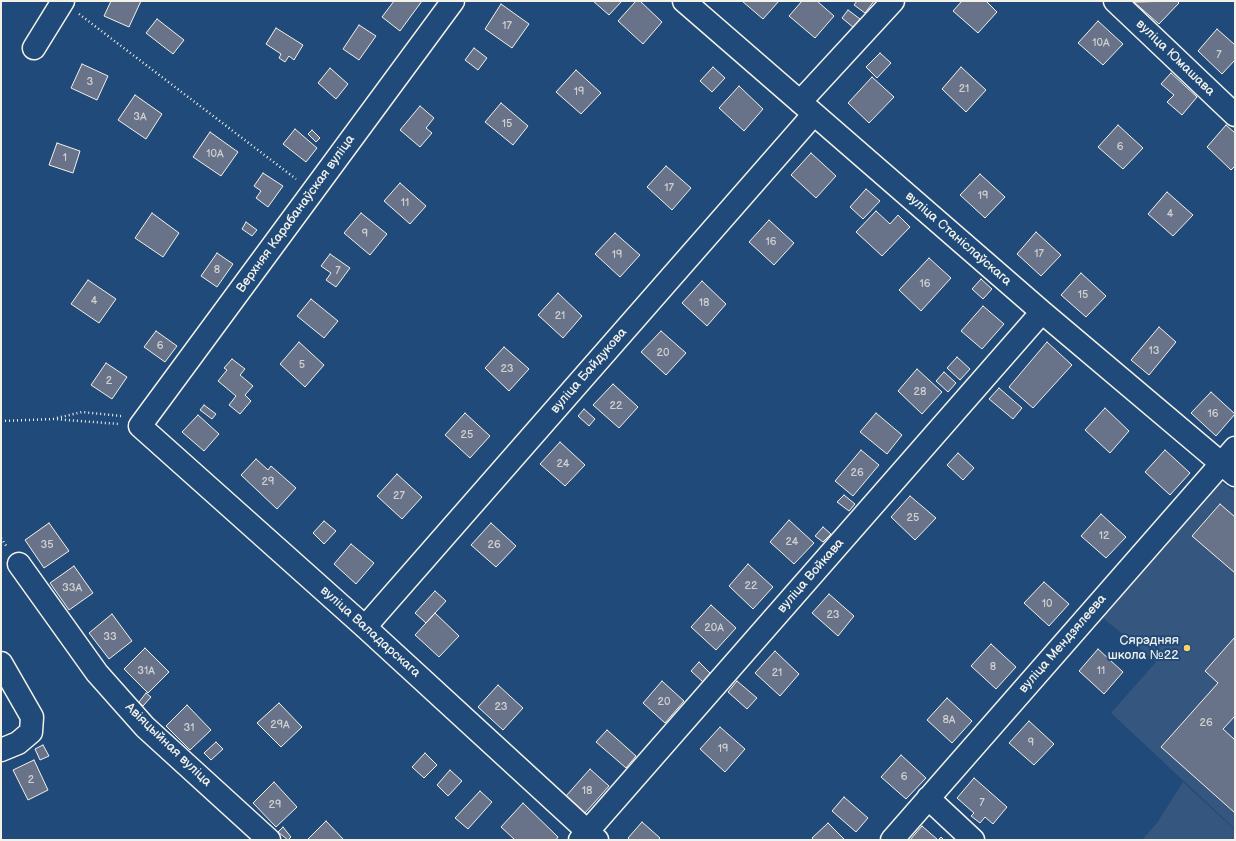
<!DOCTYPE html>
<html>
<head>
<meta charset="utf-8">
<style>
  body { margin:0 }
  #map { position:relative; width:1236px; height:841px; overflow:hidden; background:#1f4a7a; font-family:"Balsamiq Sans",sans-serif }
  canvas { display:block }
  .frame { position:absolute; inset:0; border:2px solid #f4f1e8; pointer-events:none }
</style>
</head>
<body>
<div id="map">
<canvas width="1236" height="841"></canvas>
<div class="frame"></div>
</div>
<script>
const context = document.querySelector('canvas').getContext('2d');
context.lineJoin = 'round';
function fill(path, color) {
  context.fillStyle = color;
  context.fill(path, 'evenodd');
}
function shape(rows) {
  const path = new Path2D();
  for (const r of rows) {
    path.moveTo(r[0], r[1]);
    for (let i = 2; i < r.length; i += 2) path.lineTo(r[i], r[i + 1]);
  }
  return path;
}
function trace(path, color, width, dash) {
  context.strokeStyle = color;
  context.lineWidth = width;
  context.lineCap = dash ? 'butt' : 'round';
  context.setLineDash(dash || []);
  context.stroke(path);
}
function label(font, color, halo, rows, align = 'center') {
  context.font = font + ' "Balsamiq Sans",sans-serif';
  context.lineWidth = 4;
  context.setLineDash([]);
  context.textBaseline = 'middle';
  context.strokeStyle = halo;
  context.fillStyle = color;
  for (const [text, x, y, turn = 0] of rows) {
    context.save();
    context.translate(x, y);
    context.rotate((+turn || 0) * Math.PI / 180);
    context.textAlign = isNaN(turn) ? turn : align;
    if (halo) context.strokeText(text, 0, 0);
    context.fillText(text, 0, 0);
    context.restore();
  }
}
const built = shape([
  [1220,481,1235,492,1235,829,1111,713,1156,662,1103,618],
  [1183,782,1235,830,1235,840,1142,840,1157,823]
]);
const building = shape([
  [111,1,141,1,129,27,104,16,111,1],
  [394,1,422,1,400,31,382,17,394,1],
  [593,1,622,1,609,15,593,1],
  [636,1,640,1,662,22,643,44,618,21,636,1],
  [742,1,779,1,763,19,742,1],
  [802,1,817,1,834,16,815,38,789,16,802,1],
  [857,1,874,1,865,13,854,5,857,1],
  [962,1,986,1,997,12,978,33,953,11,962,1],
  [1177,1,1179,3,1159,24,1134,2,1177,1],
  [501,4,529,24,512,48,485,29,501,4],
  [848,10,860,19,854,28,842,18,848,10],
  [157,19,184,40,173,54,146,33,157,19],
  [1098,21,1123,44,1103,65,1078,43,1098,21],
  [359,25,376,36,359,60,343,49,359,25],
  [276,28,303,45,294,60,289,56,285,62,279,58,281,54,266,44,276,28],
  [1217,29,1235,45,1235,60,1222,74,1198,51,1217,29],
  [474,48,487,58,478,70,465,60,474,48],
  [880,53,891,63,877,78,866,67,880,53],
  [82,64,108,76,97,100,71,88,82,64],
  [713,67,725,78,712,92,700,81,713,67],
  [961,67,986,90,966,112,942,89,961,67],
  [330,68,348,84,336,99,318,83,330,68],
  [576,70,601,93,581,114,556,92,576,70],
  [1171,73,1197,97,1182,115,1167,102,1174,95,1161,84,1171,73],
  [872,77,894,97,869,123,848,103,872,77],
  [739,86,763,109,744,131,719,108,739,86],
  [135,95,162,114,146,139,118,120,135,95],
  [501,103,528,126,513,145,485,122,501,103],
  [420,106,434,118,426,128,432,133,420,147,400,130,420,106],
  [1118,125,1143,148,1123,169,1098,147,1118,125],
  [1226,125,1235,133,1235,166,1231,170,1207,147,1226,125],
  [295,129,317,148,306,162,283,144,295,129],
  [312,130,320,138,316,142,308,134,312,130],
  [210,132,238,152,221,176,193,157,210,132],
  [57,143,80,151,73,173,49,165,57,143],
  [811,153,836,176,816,198,791,175,811,153],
  [666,166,691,188,672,210,647,187,666,166],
  [263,173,283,186,268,207,256,198,261,191,254,186,263,173],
  [980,174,1005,197,985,218,960,195,980,174],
  [400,183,426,206,410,224,384,201,400,183],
  [866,189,880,201,863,219,850,207,866,189],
  [1167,192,1193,215,1173,236,1148,214,1167,192],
  [876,211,890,224,898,215,910,227,882,256,856,232,876,211],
  [152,213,179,233,163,257,135,238,152,213],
  [361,213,387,234,370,255,344,233,361,213],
  [769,220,794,243,774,265,749,242,769,220],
  [246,222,257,230,252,236,242,229,246,222],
  [1036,232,1061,255,1041,276,1017,254,1036,232],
  [615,233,640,255,620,277,595,254,615,233],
  [217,253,233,264,217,287,201,276,217,253],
  [330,254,350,268,336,287,326,280,331,273,321,266,330,254],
  [929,258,951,278,921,311,899,290,929,258],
  [1081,273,1106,296,1086,317,1061,295,1081,273],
  [981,279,992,289,983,299,972,289,981,279],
  [88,280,116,299,99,323,71,304,88,280],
  [702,281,726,304,707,326,682,303,702,281],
  [558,293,582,316,563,338,538,315,558,293],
  [311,299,338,321,324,338,297,316,311,299],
  [983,306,1004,324,982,349,961,331,983,306],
  [1159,327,1176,342,1149,375,1131,360,1159,327],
  [156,331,177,346,165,362,144,347,156,331],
  [661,331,686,353,666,375,641,352,661,331],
  [299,342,324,365,305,387,280,364,299,342],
  [1047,342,1072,365,1033,408,1009,387,1047,342],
  [504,347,529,369,509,391,485,368,504,347],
  [957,357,970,369,960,380,947,368,957,357],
  [232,359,245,369,240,375,253,386,245,395,251,401,240,414,229,405,236,396,218,381,227,370,224,368,232,359],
  [106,363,127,377,112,399,91,385,106,363],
  [917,369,942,392,922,414,898,391,917,369],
  [944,372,956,383,948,392,936,381,944,372],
  [613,384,638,407,619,428,593,405,613,384],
  [999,388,1022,408,1013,419,989,399,999,388],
  [1211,392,1235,414,1216,436,1191,413,1211,392],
  [204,405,216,414,212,419,200,410,204,405],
  [1105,408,1129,431,1110,453,1085,430,1105,408],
  [584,409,595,419,589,426,578,416,584,409],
  [465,413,490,436,470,458,445,435,465,413],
  [876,413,902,435,887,454,860,432,876,413],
  [198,415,219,434,204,451,182,432,198,415],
  [560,442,585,465,565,486,540,464,560,442],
  [861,450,879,465,853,496,835,481,861,450],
  [1165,450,1190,473,1170,495,1145,472,1165,450],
  [958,453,974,468,963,480,947,465,958,453],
  [256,459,268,470,271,466,296,488,277,509,241,475,256,459],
  [397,474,422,497,402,519,377,496,397,474],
  [844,495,855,504,849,511,837,502,844,495],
  [910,496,936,518,915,540,891,517,910,496],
  [1220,504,1235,517,1235,573,1192,536,1220,504],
  [1101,514,1126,537,1106,558,1081,536,1101,514],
  [789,520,814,543,794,564,770,542,789,520],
  [324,521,336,531,324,544,313,533,324,521],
  [49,523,69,551,44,568,25,540,49,523],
  [491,523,516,546,496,567,471,545,491,523],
  [823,527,831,534,823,542,815,536,823,527],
  [351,544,374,563,356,584,334,564,351,544],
  [748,564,773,587,753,609,729,586,748,564],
  [74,566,93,593,69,610,50,583,74,566],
  [1044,582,1069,604,1049,626,1024,603,1044,582],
  [435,591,446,601,426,623,415,613,435,591],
  [829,594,854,616,838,636,812,613,829,594],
  [711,605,736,628,716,650,691,627,711,605],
  [435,613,459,636,439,657,415,635,435,613],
  [112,614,132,641,109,659,89,633,112,614],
  [1235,637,1235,716,1223,729,1235,740,1235,813,1161,747,1218,683,1205,671,1235,637],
  [991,644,1016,667,996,689,971,666,991,644],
  [145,648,169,672,148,693,124,669,145,648],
  [1098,649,1123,672,1104,694,1079,671,1098,649],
  [775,651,799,674,780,696,755,673,775,651],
  [699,662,711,674,703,682,691,671,699,662],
  [662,681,684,701,665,723,643,703,662,681],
  [737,681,757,698,747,709,728,692,737,681],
  [498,685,523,708,503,730,478,707,498,685],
  [146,693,151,697,143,706,139,702,146,693],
  [947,698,972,721,952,743,927,720,947,698],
  [279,703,302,727,281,747,257,723,279,703],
  [187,705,211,730,190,750,166,726,187,705],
  [1029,721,1054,744,1034,765,1009,743,1029,721],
  [720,727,745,749,725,772,700,749,720,727],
  [607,730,636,756,626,768,596,742,607,730],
  [216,742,223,749,211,760,204,753,216,742],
  [43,745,49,756,40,760,35,749,43,745],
  [425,753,437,765,424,778,412,767,425,753],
  [901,755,926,778,906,799,881,777,901,755],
  [34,760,48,790,28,800,13,770,34,760],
  [590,769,609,786,585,813,566,796,590,769],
  [450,770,462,781,448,796,437,785,450,770],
  [974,778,1007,807,993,824,985,817,980,823,971,816,974,813,957,798,974,778],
  [274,782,297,807,276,827,253,803,274,782],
  [480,791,492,802,468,829,455,818,480,791],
  [844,797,868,818,856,832,832,811,844,797],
  [523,803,558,837,556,840,515,840,501,827,523,803],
  [326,821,344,840,307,840,326,821],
  [642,822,660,838,658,840,630,840,628,838,642,822],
  [828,823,845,840,814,840,812,838,828,823],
  [922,826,938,840,941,837,944,840,910,840,922,826],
  [283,827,291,837,288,840,278,832,283,827]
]);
const path = shape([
  [79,14,296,179],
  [57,418,82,412,121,416],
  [1,421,54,419,119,424],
  [1,538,7,547]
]);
const minor = shape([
  [453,1,140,426,365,627,597,840],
  [684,1,1042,312,1235,475],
  [1115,1,1235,115],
  [34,48,63,1],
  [800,102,893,1],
  [19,564,97,673,145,727,269,840],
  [365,627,814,114],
  [1,663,32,717,31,732,18,743,1,750],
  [928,798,973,840],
  [580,840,1042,312],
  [892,840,1235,448]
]);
const markers = [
  [1187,648,4,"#ffd166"]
];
const numberNames = [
  ["17",507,26],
  ["10А",1101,43],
  ["7",1219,55],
  ["3",90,82],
  ["21",964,89],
  ["19",579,92],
  ["3А",140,117],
  ["15",507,124],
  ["6",1120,147],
  ["10А",215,154],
  ["1",65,158],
  ["17",669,188],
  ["19",983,196],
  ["11",405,203],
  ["4",1170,214],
  ["9",365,234],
  ["16",771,242],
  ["17",1039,254],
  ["19",617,255],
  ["8",217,270],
  ["7",338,271],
  ["16",925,284],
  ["15",1083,295],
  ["4",94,301],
  ["18",704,303],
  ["21",560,316],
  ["6",160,346],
  ["13",1154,351],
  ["20",663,353],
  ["5",302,365],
  ["23",507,369],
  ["2",109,381],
  ["28",920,392],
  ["22",616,406],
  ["16",1213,414],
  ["25",467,435],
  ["24",563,464],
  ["26",857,473],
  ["29",268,482],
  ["27",399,496],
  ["25",913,518],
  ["12",1104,536],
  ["24",792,542],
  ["35",47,545],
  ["26",494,545],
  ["22",751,586],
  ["33А",72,588],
  ["10",1047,604],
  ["23",833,615],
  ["20А",714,628],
  ["33",110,637],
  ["8",993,667],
  ["31А",146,671],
  ["11",1101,671],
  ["21",777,673],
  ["20",664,702],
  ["23",501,707],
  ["8А",949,720],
  ["26",1206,723],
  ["29А",280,725],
  ["31",189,728],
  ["9",1031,743],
  ["19",723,749],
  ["6",904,777],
  ["2",31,780],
  ["18",587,791],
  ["7",982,803],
  ["29",275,805]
];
const streetNames = [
  ["вуліца Юмашава",1175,58,44],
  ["Верхняя Карабанаўская вуліца",296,214,-54],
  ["вуліца Станіслаўскага",958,239,41],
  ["вуліца Байдукова",589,371,-49],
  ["вуліца Войкава",811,576,-49],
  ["вуліца Валадарскага",370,632,42],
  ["вуліца Мендзялеева",1063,644,-49],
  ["Авіяцыйная вуліца",168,745,44]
];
const poiNames = [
  ["Сярэдняя",1179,641],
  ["школа №22",1179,656]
];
fill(built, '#35567e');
fill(building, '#687288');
trace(building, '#f4f1e8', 1);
trace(minor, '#f4f1e8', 25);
trace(path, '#f4f1e8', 2.5, [1, 3]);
trace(minor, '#1f4a7a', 22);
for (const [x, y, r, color] of markers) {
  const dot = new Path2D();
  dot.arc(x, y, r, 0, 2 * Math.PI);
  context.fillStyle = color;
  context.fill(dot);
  trace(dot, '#1f4a7a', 1.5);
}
label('11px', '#d1d1d0', null, numberNames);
label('13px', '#f4f1e8', '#1f4a7a', streetNames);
label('13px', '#f4f1e8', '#1f4a7a', poiNames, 'right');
</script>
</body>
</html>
